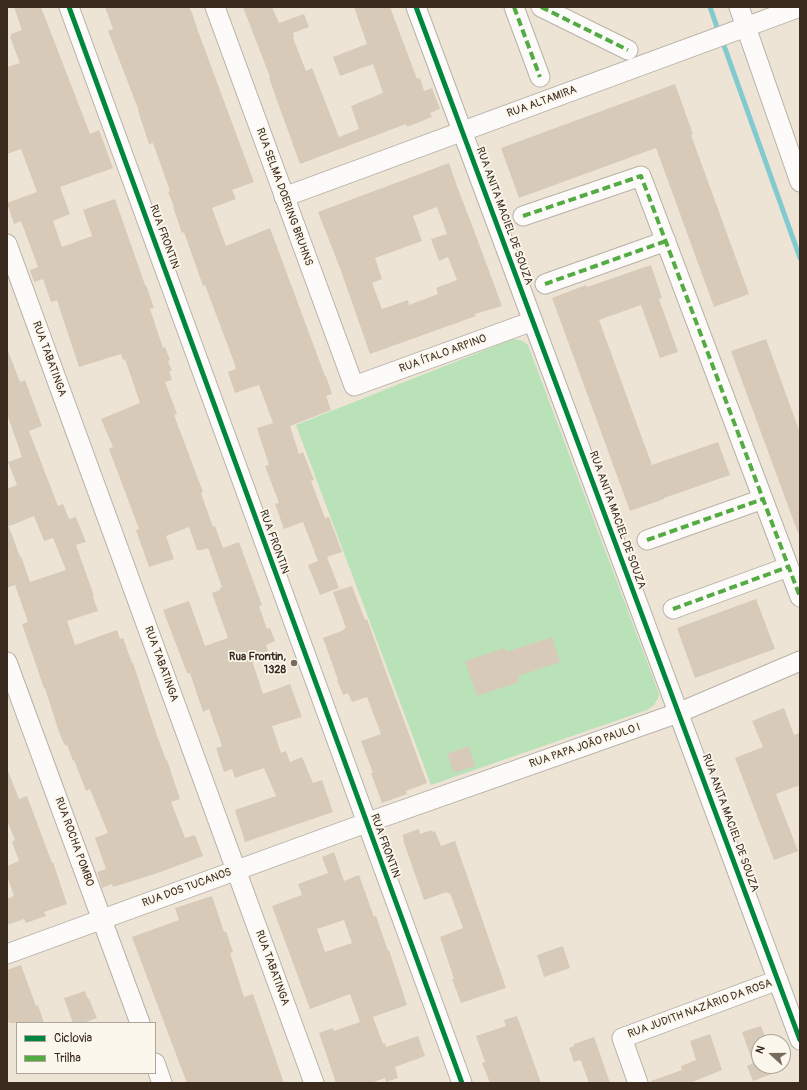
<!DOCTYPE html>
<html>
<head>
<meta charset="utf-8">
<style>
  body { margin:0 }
  #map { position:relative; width:807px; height:1090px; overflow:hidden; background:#ede4d6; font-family:Pangolin,sans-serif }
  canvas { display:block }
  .frame { position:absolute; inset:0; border:8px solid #3b2a1e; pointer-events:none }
  .legend { position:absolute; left:16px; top:1022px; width:140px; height:52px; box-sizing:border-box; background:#fbf7ec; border:1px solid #aea59a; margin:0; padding:5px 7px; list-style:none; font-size:12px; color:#3b2a1e }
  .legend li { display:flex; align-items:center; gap:8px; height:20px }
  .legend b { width:20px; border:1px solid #aea59a }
  .north { position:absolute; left:751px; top:1034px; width:40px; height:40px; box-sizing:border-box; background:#fbf7ec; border:1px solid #aea59a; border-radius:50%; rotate:291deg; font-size:11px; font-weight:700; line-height:16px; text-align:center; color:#3b2a1e }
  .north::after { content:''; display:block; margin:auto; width:14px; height:18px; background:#796b5e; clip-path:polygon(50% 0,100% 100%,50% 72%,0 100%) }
</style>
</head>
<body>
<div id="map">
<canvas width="807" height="1090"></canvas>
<div class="frame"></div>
<ul class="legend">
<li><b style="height:5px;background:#00873e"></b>Ciclovia</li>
<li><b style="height:5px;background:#55ab43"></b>Trilha</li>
</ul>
<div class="north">N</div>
</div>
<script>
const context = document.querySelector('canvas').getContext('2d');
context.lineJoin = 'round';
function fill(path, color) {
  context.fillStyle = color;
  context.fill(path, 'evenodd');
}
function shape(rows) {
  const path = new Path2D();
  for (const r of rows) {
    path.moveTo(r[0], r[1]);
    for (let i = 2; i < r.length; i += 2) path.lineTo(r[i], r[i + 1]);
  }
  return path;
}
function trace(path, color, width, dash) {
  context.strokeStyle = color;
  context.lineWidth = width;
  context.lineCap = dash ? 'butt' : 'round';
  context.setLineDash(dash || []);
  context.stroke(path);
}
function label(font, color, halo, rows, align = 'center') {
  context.font = font + ' Pangolin,sans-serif';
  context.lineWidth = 3.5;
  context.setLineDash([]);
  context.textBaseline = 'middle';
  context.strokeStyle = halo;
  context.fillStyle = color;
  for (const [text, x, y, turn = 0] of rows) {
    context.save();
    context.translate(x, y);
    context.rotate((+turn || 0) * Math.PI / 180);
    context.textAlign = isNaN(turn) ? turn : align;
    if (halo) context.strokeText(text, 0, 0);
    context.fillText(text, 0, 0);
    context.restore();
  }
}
const green = shape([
  [513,339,520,340,524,342,528,345,658,691,659,696,654,705,647,710,431,785,296,425]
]);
const stream = shape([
  [710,7,719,33],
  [722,40,800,258]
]);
const building = shape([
  [14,7,41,7,90,134,99,130,113,168,60,187,70,214,53,221,62,247,92,236,83,210,115,199,145,285,146,285,154,308,150,309,163,348,165,347,170,360,168,361,172,371,169,371,172,380,165,382,177,414,174,415,203,492,201,493,213,527,215,526,223,548,239,542,262,605,259,606,267,629,270,628,275,641,266,645,268,651,251,657,263,694,290,684,302,717,272,726,281,753,286,751,290,762,302,757,313,783,322,780,333,812,245,842,235,810,276,796,264,768,235,778,232,769,224,772,216,748,222,746,209,709,203,712,190,673,187,673,163,610,189,601,205,646,228,638,212,593,220,590,220,588,222,587,208,548,202,550,197,550,189,527,166,536,174,559,149,567,136,530,139,529,109,449,113,447,101,419,140,403,125,359,123,360,121,354,79,367,57,300,51,302,43,279,34,282,30,270,38,267,21,221,14,224,7,203,37,192,21,149,7,154,7,67,20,63,10,37,11,36,11,34,22,30],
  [105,7,189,7,192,13,198,31,254,182,232,190,236,199,212,208,226,246,270,228,325,376,326,376,332,394,326,396,331,410,290,426,299,454,303,452,314,480,311,481,325,518,329,517,342,552,327,557,339,588,320,595,308,565,318,561,303,522,284,529,275,504,279,503,265,466,269,465,257,428,273,423,259,385,235,393,228,372,236,369,234,362,205,285,203,286,184,232,182,233,173,207,174,207,168,192,170,191,153,143,149,144,138,111,139,111,108,31,113,29],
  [243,7,272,7,279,23,304,14,309,27,293,33,294,37,293,38,306,71,312,68,339,137,359,129,351,106,383,93,373,64,340,76,333,57,367,44,354,7,390,7,417,79,420,78,424,91,432,88,440,109,430,113,432,117,407,127,406,124,300,164,269,78,270,77],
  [675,84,693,134,691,135,749,294,714,307,656,148,519,198,501,148],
  [449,163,458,189,472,225,502,306,475,314,476,316,370,354,340,268,318,212],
  [437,207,447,234,431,239,439,261,448,257,457,280,436,288,438,294,409,305,408,300,382,309,372,283,382,279,375,258,422,241,413,216],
  [651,265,662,298,659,299,678,352,660,358,641,305,599,320,646,449,652,465,718,442,730,475,664,498,664,499,630,511,552,298,586,285,587,287],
  [766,339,800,433,800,533,798,533,731,351],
  [7,351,8,351,20,382,25,380,42,426,29,431,58,506,63,504,69,519,76,517,86,542,76,545,94,596,93,597,98,611,67,621,75,645,117,630,120,639,123,638,132,663,133,663,156,733,166,760,167,760,180,799,171,802,185,838,195,835,203,856,158,873,113,887,112,884,102,888,97,872,106,869,95,838,108,833,90,789,86,791,74,760,73,761,67,745,66,746,63,742,58,729,45,688,44,688,22,624,28,622,15,585,7,588,7,527,9,527,20,557,21,556,30,582,66,570,53,538,44,541,34,516,7,527,7,489,17,485,8,462,22,457,7,414],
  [352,586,365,620,367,619,382,661,427,783,406,791,407,794,382,803,371,773,373,773,361,741,381,734,367,697,352,702,348,693,343,695,337,680,338,680,323,638,344,630,343,629,346,628,333,592],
  [756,599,775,649,695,678,677,628],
  [552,637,560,662,518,676,519,682,477,696,465,661,505,648,506,652],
  [784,708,794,735,800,733,800,785,776,794,798,851,774,860,735,758,763,747,752,721],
  [469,746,475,766,454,773,447,754],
  [7,771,8,771,19,799,27,796,52,863,53,862,67,904,44,912,46,916,26,923,24,919,7,925,7,899,14,896,7,876,7,866,19,861,12,842,15,840,7,820],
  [419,829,420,834,431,830,432,832,435,831,441,846,455,841,506,988,461,1003,452,979,454,979,440,937,463,928,450,893,448,894,447,892,424,900,403,840,404,839,402,835],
  [334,852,344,881,359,875,374,917,376,916,388,951,389,950,407,1005,373,1017,383,1044,385,1043,386,1047,418,1036,425,1056,395,1067,398,1078,386,1082,385,1078,371,1083,336,1083,319,1033,333,1028,334,1031,360,1022,350,994,310,1009,272,906,302,895,298,884,328,873,322,857],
  [344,920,352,943,325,952,317,929],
  [212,896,224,932,226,931,233,952,230,953,244,997,253,994,284,1083,187,1083,177,1057,132,937,179,920,175,908],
  [563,946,570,968,544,977,537,955],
  [21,965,36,1006,38,1005,44,1023,9,1023,7,1018,7,970],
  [85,991,88,999,89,999,97,1018,83,1023,73,1023,64,998],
  [517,1016,541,1083,490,1083,482,1063,485,1062,476,1036,506,1026,504,1020],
  [761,1026,767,1042,759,1042,759,1066,775,1066,777,1072,753,1081,747,1066,753,1063,742,1032],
  [710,1034,722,1070,690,1083,652,1083,651,1081,682,1070,681,1066,696,1060,690,1041],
  [594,1037,600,1054,610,1083,589,1083,581,1061,579,1060,574,1062,569,1048,574,1046,574,1044]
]);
const minor = shape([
  [69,7,462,1083],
  [215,7,354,386,533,321],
  [416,7,800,1040],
  [514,7,540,77],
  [541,7,628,50],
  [739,7,800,182],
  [284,197,800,7],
  [523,216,641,176,800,597],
  [7,244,314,1083],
  [545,284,666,241],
  [647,540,763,499],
  [673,609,788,567],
  [7,662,140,1023],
  [7,954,366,823,678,713,800,661],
  [155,1063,162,1083],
  [638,1083,622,1038,778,980]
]);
const quiet = shape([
  [514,7,540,77],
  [541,7,628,50],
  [523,216,641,176,800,597],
  [545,284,666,241],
  [647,540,763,499],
  [673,609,788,567]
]);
const cycleway = shape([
  [69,7,462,1083],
  [416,7,800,1040]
]);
const markers = [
  [294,663,4,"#796b5e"]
];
const streetNames = [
  ["RUA ALTAMIRA",542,102,-20],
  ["RUA SELMA DOERING BRUHNS",284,197,70],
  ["RUA ANITA MACIEL DE SOUZA",504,216,70],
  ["RUA FRONTIN",164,237,70],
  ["RUA ÍTALO ARPINO",443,354,-20],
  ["RUA TABATINGA",49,359,70],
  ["RUA ANITA MACIEL DE SOUZA",617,520,70],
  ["RUA FRONTIN",274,542,70],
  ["RUA TABATINGA",161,664,70],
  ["RUA PAPA JOÃO PAULO I",585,746,-19],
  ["RUA ANITA MACIEL DE SOUZA",730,823,70],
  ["RUA ROCHA POMBO",74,842,70],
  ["RUA FRONTIN",385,846,70],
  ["RUA DOS TUCANOS",187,888,-20],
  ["RUA TABATINGA",272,968,70],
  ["RUA JUDITH NAZÁRIO DA ROSA",700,1009,-20]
];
const poiNames = [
  ["Rua Frontin,",286,657],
  ["1328",286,670]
];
fill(green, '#bae2b8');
trace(stream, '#81cad0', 5);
fill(building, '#d7cab9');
trace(minor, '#b8b1a7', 21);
trace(minor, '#fcfbf9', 19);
trace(quiet, '#55ab43', 4, [8, 4]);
trace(cycleway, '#00873e', 5);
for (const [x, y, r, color] of markers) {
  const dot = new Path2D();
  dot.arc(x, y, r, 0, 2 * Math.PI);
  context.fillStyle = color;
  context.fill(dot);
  trace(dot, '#fbf7ec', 1.5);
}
label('11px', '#3b2a1e', '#fbf7ec', streetNames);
label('bold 11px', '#3b2a1e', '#fbf7ec', poiNames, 'right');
</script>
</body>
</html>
